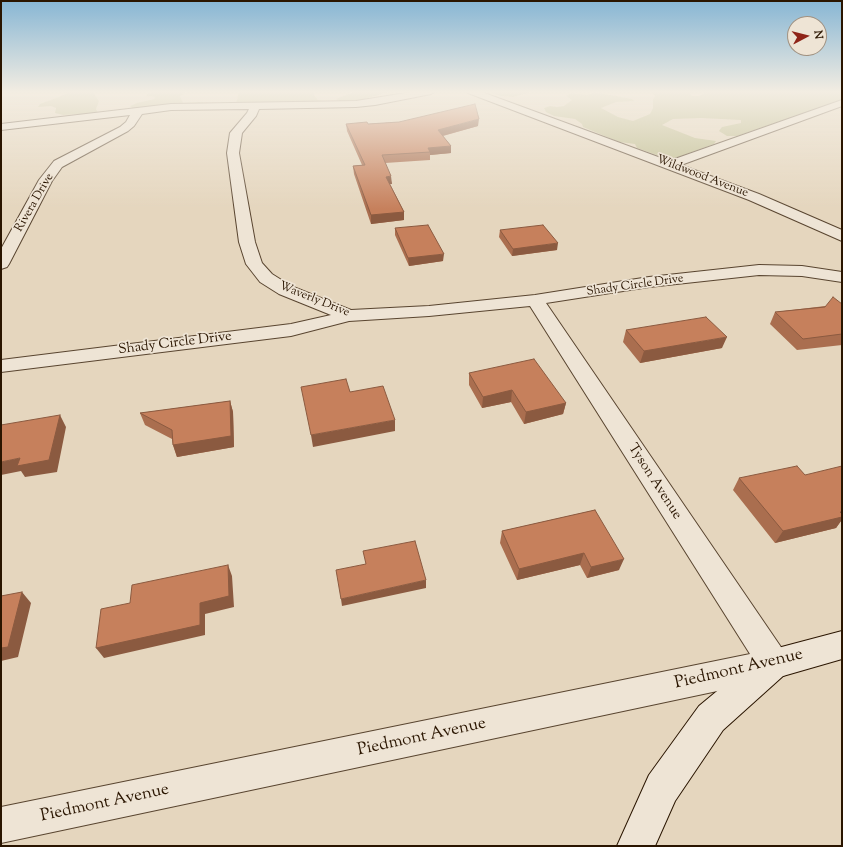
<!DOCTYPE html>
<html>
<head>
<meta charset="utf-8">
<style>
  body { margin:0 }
  #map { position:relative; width:843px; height:847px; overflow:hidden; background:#e5d6be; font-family:"Sorts Mill Goudy",serif }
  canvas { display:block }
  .frame { position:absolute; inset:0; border:2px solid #2a1500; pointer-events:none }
  .north { position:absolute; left:787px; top:16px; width:40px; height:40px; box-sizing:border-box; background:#eee4d5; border:1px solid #a09180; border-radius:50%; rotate:83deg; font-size:11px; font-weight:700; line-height:16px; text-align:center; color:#2a1500 }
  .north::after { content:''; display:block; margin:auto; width:14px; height:18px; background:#8f2418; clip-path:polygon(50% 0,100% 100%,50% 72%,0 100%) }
</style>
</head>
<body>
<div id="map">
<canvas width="843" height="847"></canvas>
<div class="frame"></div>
<div class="north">N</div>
</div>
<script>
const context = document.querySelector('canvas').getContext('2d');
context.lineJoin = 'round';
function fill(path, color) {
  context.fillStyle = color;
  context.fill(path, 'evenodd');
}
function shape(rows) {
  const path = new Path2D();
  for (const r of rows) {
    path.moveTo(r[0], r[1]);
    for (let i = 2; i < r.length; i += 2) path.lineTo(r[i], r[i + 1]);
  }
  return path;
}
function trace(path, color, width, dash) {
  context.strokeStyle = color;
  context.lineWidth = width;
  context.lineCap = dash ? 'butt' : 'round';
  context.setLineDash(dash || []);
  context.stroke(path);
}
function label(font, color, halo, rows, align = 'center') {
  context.font = font + ' "Sorts Mill Goudy",serif';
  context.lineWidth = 3.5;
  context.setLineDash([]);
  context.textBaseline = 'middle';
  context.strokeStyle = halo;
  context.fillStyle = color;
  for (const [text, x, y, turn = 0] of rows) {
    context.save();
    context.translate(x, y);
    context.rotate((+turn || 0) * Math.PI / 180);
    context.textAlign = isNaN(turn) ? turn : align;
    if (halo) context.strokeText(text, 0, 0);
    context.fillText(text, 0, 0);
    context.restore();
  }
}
const green = shape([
  [67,91,92,91,99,101,96,109,98,113,63,115,55,113,56,108,51,106,38,107,40,104,64,95],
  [158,91,188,91,180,96,183,103,200,102,217,104,134,110,130,106,137,103,154,99,155,97,146,96,148,93],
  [239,91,314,91,314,95,318,100,327,101,330,104,236,104],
  [356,91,392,91,358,101,341,102,336,99],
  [487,91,535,91,513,97,501,96],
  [651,91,692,91,690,94,692,96,699,96,704,94,702,91,842,91,842,100,737,136,727,136,719,131,722,127,741,123,741,120,701,118,673,119,662,125,695,138,716,141,714,144,673,159,665,158,637,148,635,144,619,142,583,127,582,124,575,119,554,116,546,112,544,108,550,106,557,107,564,106,572,100,566,96,571,93,588,95,594,92,632,99,634,101,616,102,601,108,618,117,633,121,650,114,653,108,653,99,655,96]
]);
const street = shape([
  [418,91,436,91,431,94,375,105,356,107,259,109,256,116,242,133,239,153,255,242,262,263,272,274,291,286,351,310,429,306,535,295,649,277,759,265,802,266,842,272,842,282,802,276,759,275,649,287,546,303,785,653,789,664,785,675,774,679,1,843,1,807,750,654,530,306,429,316,349,321,291,336,1,372,1,360,291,324,331,315,279,294,260,282,246,264,239,242,227,153,230,133,247,113,249,109,171,110,142,114,134,126,128,131,62,167,52,181,9,264,7,267,1,269,1,249,39,180,54,161,120,127,126,122,130,115,1,130,1,124,171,104,356,101,418,91],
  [466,91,479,91,669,161,842,100,842,106,681,165,759,194,842,230,842,241,749,200,468,93,466,91]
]);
const secondary = shape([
  [842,631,842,659,783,676,723,730,675,801,655,846,617,846,649,775,699,706,763,653,774,649,842,631]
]);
const wall = shape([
  [399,122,478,126,443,136,451,146,451,153,430,155,430,160,385,163,392,184,390,184,404,212,404,220,371,224,354,174,353,166,362,165,347,131,346,124,368,124],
  [395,228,443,261,409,266,395,235],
  [500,230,557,250,512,256,499,237],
  [842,304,842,345,797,350,770,324,775,312],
  [626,330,722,348,640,363,623,342],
  [469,373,566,403,563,414,524,424,511,402,482,408,469,385],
  [230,401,233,412,234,447,177,457,173,445,172,439,145,425,140,413],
  [739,478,841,521,836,528,775,543,733,490],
  [595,510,619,570,587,578,580,565,517,580,500,543,502,531]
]);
const shadedWall = shape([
  [479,119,478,126,438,137,438,130],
  [451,146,451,153,430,155,430,152,428,148],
  [391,176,392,184,387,184,386,177],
  [404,212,404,220,371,224,371,215],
  [558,243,557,250,512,256,513,249],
  [444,254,443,261,409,266,408,258],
  [727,337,722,348,640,363,644,351],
  [512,390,511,402,482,408,483,397],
  [230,401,233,412,234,447,177,457,173,445],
  [566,403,563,414,524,424,526,412],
  [60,415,66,427,57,472,25,477,21,471,1,475,1,462,20,458],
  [395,420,395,431,313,447,311,435],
  [842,512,842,521,841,521,836,528,775,543,783,531],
  [584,553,580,565,517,580,519,569],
  [624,559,619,570,587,578,591,567],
  [228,565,232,576,234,607,205,614,205,635,104,658,96,648,200,603],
  [426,580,426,588,342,606,341,599],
  [22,592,31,603,18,657,1,661,1,648]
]);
const building = shape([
  [475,104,479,119,438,130,451,146,428,148,430,152,382,155,391,176,386,177,404,212,371,215,353,166,365,165,346,124,367,122,368,124,399,122,475,104],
  [428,225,444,254,408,258,395,228,428,225],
  [543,225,558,243,513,249,500,230,543,225],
  [833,297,842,304,842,334,803,339,775,312,825,307,833,297],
  [706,317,727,337,644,351,626,330,706,317],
  [534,359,566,403,526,412,512,390,483,397,469,373,534,359],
  [346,379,350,392,383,386,395,420,311,435,301,387,346,379],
  [230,401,231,436,173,445,172,430,140,413,230,401],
  [60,415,49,460,17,466,20,458,1,462,1,425,60,415],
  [797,466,805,475,842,466,842,512,840,512,842,514,842,517,783,531,739,478,797,466],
  [595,510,624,559,591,567,584,553,519,569,502,531,595,510],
  [415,541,426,580,341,599,336,570,366,564,363,551,415,541],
  [228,565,229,596,200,603,200,625,96,648,101,609,130,603,132,585,228,565],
  [22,592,8,647,1,648,1,596,22,592]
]);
const farStreetnames = [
  ["Wildwood Avenue",702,177,21],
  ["Rivera Drive",35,203,-60],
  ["Shady Circle Drive",635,286,-8],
  ["Waverly Drive",314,300,22]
];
const streetNames = [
  ["Shady Circle Drive",175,344,-7],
  ["Tyson Avenue",654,482,57]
];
const nearStreetnames = [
  ["Piedmont Avenue",739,670,-13],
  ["Piedmont Avenue",422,738,-12],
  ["Piedmont Avenue",105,804,-12]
];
fill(green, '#bdbb8c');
trace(street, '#594530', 2);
trace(secondary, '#2a1500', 2);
fill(street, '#eee4d5');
fill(secondary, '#eee4d5');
fill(wall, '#aa6e4f');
fill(shadedWall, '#8b5a40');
fill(building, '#c6805c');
trace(building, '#8b5a40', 1);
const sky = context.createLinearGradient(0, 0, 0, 209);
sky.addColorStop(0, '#87b6d4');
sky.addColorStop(0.44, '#f3ede2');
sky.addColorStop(1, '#f3ede200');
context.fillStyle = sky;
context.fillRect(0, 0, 843, 209);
label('12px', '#2a1500', '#eee4d5', farStreetnames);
label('14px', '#2a1500', '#eee4d5', streetNames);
label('17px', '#2a1500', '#eee4d5', nearStreetnames);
</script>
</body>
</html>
